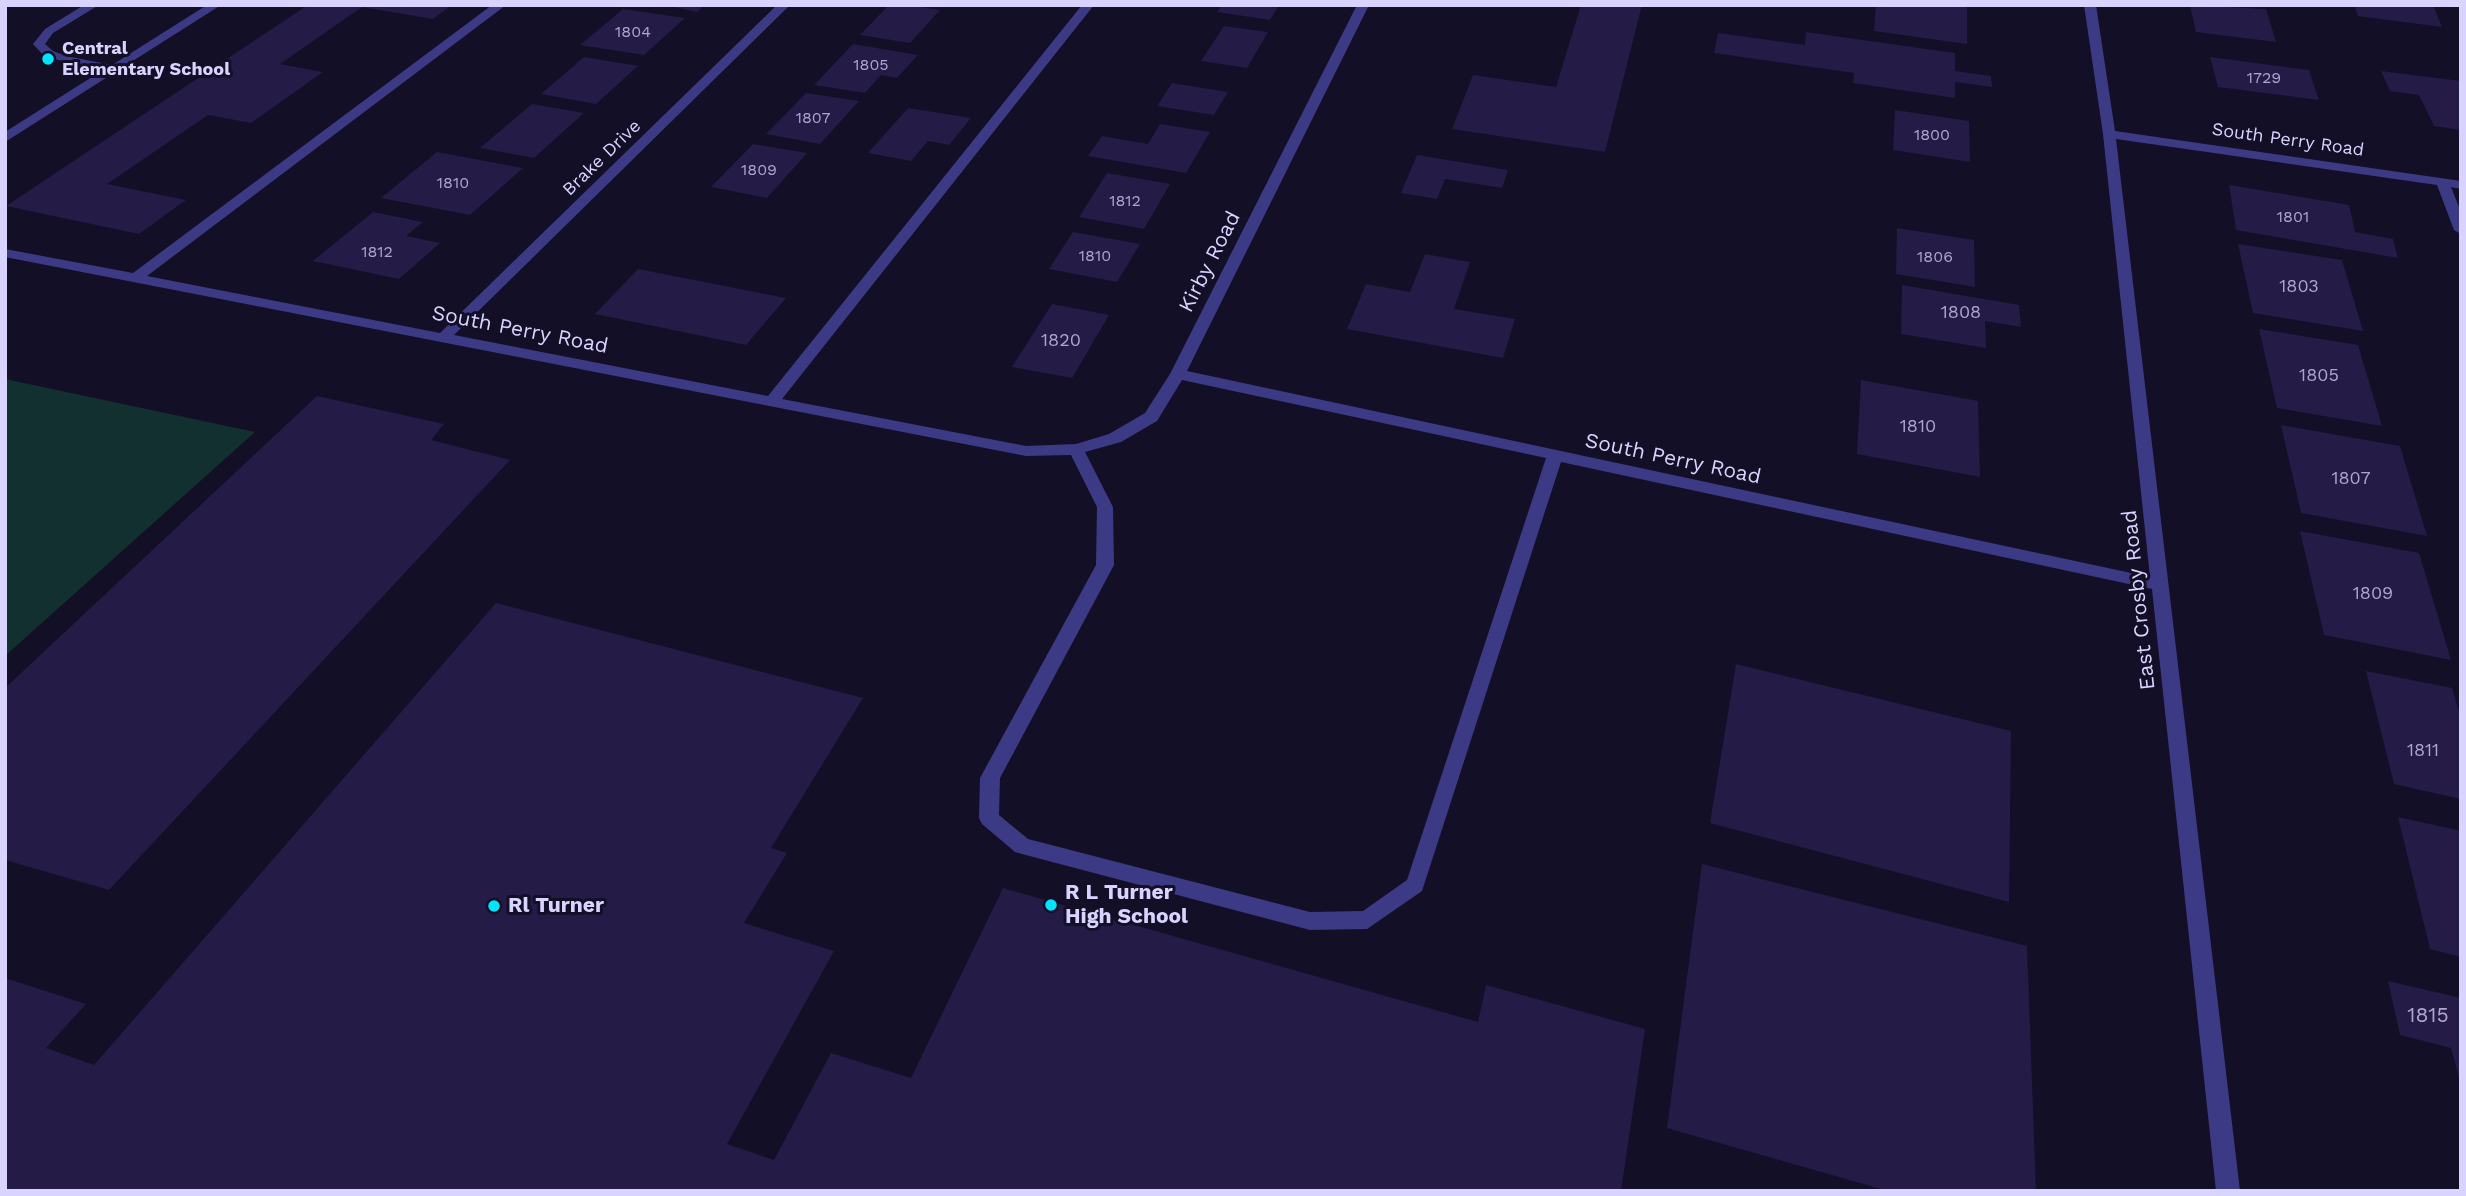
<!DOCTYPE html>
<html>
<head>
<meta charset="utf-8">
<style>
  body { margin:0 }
  #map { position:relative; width:2466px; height:1196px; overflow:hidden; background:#130f26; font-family:"Work Sans",sans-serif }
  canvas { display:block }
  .frame { position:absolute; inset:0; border:7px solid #d9d4ff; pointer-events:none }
</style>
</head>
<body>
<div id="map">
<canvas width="2466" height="1196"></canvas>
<div class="frame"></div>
</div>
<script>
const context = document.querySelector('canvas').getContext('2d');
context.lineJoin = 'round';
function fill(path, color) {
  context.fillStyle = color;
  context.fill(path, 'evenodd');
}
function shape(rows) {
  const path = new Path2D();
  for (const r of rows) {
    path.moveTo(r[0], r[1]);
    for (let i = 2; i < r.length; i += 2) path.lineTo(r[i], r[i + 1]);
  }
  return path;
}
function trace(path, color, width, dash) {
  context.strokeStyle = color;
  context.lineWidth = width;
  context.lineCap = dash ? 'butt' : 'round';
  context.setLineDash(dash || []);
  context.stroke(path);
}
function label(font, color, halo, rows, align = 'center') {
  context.font = font + ' "Work Sans",sans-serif';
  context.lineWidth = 6;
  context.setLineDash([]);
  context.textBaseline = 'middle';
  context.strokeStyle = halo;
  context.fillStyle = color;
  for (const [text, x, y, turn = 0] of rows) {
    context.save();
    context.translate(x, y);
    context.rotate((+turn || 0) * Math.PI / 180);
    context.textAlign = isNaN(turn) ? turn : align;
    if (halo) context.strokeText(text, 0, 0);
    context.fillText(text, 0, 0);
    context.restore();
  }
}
const green = shape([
  [5,379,255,432,5,656]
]);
const building = shape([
  [308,5,452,5,433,19,362,7,280,64,323,72,251,123,208,115,107,184,186,200,139,234,6,206],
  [665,5,704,5,697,12],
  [889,5,909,5,940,10,910,43,860,35],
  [1222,5,1279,5,1270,20,1217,12],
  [1581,5,1642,5,1605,152,1452,129,1473,75,1556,87],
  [1876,5,1967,5,1967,44,1874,31],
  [2190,5,2266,9,2276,42,2196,32],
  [2354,5,2433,5,2442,27,2358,16],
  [623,9,685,18,644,55,580,45],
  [1224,26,1268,32,1247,68,1201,61],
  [1806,32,1955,53,1955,71,1991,76,1992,87,1955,82,1955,98,1853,83,1854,73,1714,53,1718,33,1805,45],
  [853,44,918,55,897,78,881,75,865,93,814,85],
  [584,57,638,66,596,104,541,94],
  [2210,57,2309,70,2319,100,2218,87],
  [2381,71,2461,81,2461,130,2434,126,2419,95,2390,91],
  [1172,83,1228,92,1214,115,1157,106],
  [806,93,859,101,820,144,766,134],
  [532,104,584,113,534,158,480,148],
  [908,108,971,118,949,145,928,141,911,161,868,153],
  [1895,110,1969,121,1970,162,1893,150],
  [1160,124,1210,132,1186,173,1088,156,1102,136,1148,144],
  [753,144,807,153,767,198,711,187],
  [437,152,523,168,470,215,381,198],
  [1417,155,1508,170,1502,188,1445,179,1437,199,1401,193],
  [1107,173,1170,184,1144,229,1079,217],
  [2229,185,2349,205,2355,232,2393,239,2398,258,2236,230],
  [373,212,423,222,406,236,440,243,399,279,313,261],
  [1897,228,1974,240,1975,287,1896,274],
  [1073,232,1140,244,1117,282,1049,269],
  [2238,244,2342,260,2363,331,2253,313],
  [1425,254,1470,262,1454,309,1515,319,1503,358,1347,329,1366,284,1410,292],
  [638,269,786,298,746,345,595,314],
  [1902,285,2019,305,2021,327,1985,321,1986,348,1901,334],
  [1052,304,1109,315,1072,378,1012,367],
  [2259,329,2358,345,2382,426,2277,408],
  [1861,380,1978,401,1980,477,1857,454],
  [317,396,444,424,431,440,510,460,109,890,5,860,5,688],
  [2281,425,2400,446,2427,536,2301,513],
  [2300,531,2419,553,2451,660,2324,635],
  [496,603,863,698,771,848,787,853,744,923,834,951,727,1144,774,1160,831,1053,911,1078,1003,888,1478,1022,1486,985,1645,1029,1621,1191,5,1191,5,978,86,1004,46,1048,94,1065],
  [1736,664,2011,731,2009,902,1710,823],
  [2366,671,2452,688,2461,718,2461,799,2394,784],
  [2398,817,2461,831,2461,957,2430,949],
  [1702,864,2027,946,2036,1191,1888,1191,1667,1128],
  [2388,981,2461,998,2461,1084,2451,1048,2400,1035]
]);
const minor = shape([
  [84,5,99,5,53,33,45,44,53,51,66,56,112,65,207,5,221,5,5,142,5,132,103,70,45,57,33,44,45,29,84,5],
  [492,5,506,5,147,276,440,333,777,5,790,5,454,335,768,396,1082,5,1094,5,782,399,1026,446,1076,444,1109,434,1145,413,1170,374,1357,5,1369,5,1187,371,2150,577,2103,134,2084,5,2096,5,2115,131,2461,181,2461,189,2451,187,2461,212,2461,234,2454,230,2437,185,2116,139,2240,1191,2216,1191,2152,589,1561,462,1422,891,1367,929,1310,930,1022,854,1015,852,982,824,979,818,980,778,1096,565,1097,507,1071,455,1026,456,5,257,5,249,133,273,492,5],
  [1182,380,1546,458,1407,880,1363,911,1310,912,1028,839,999,815,1000,778,1114,565,1113,507,1085,452,1121,442,1157,421,1182,380]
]);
const markers = [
  [48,59,7,"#00e5ff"],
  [1051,905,7,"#00e5ff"],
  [494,906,7,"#00e5ff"]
];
const farNumbernames = [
  ["1804",633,32],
  ["1805",871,65],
  ["1729",2264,78],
  ["1807",813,118],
  ["1800",1932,135],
  ["1809",759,170],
  ["1810",453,183],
  ["1812",1125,201],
  ["1801",2293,217],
  ["1812",377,252],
  ["1810",1095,256],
  ["1806",1935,257]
];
const farPoinames = [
  ["Central",62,49],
  ["Elementary School",62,70]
];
const farStreetnames = [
  ["South Perry Road",2288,140,8],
  ["Brake Drive",602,158,-44]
];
const numberNames = [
  ["1803",2299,287],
  ["1808",1961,313],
  ["1820",1061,341],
  ["1805",2319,376],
  ["1810",1918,427],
  ["1807",2351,479],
  ["1809",2373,594],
  ["1811",2423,751]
];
const streetNames = [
  ["Kirby Road",1210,262,-63],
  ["South Perry Road",520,330,11],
  ["South Perry Road",1673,459,12],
  ["East Crosby Road",2139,600,-96]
];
const poiNames = [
  ["R L Turner",1065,893],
  ["High School",1065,917],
  ["Rl Turner",508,906]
];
const nearNumbernames = [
  ["1815",2428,1016]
];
fill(green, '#12302f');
fill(building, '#241b47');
fill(minor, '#3d3a85');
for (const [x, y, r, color] of markers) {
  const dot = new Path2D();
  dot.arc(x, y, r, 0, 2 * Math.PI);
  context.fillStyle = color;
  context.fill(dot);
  trace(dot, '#130f26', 2.5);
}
label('16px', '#aca6d1', null, farNumbernames);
label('bold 18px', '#d9d4ff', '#130f26', farPoinames, 'left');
label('18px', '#d9d4ff', '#130f26', farStreetnames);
label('18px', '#aca6d1', null, numberNames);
label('21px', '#d9d4ff', '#130f26', streetNames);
label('bold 21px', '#d9d4ff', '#130f26', poiNames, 'left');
label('21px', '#aca6d1', null, nearNumbernames);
</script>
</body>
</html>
